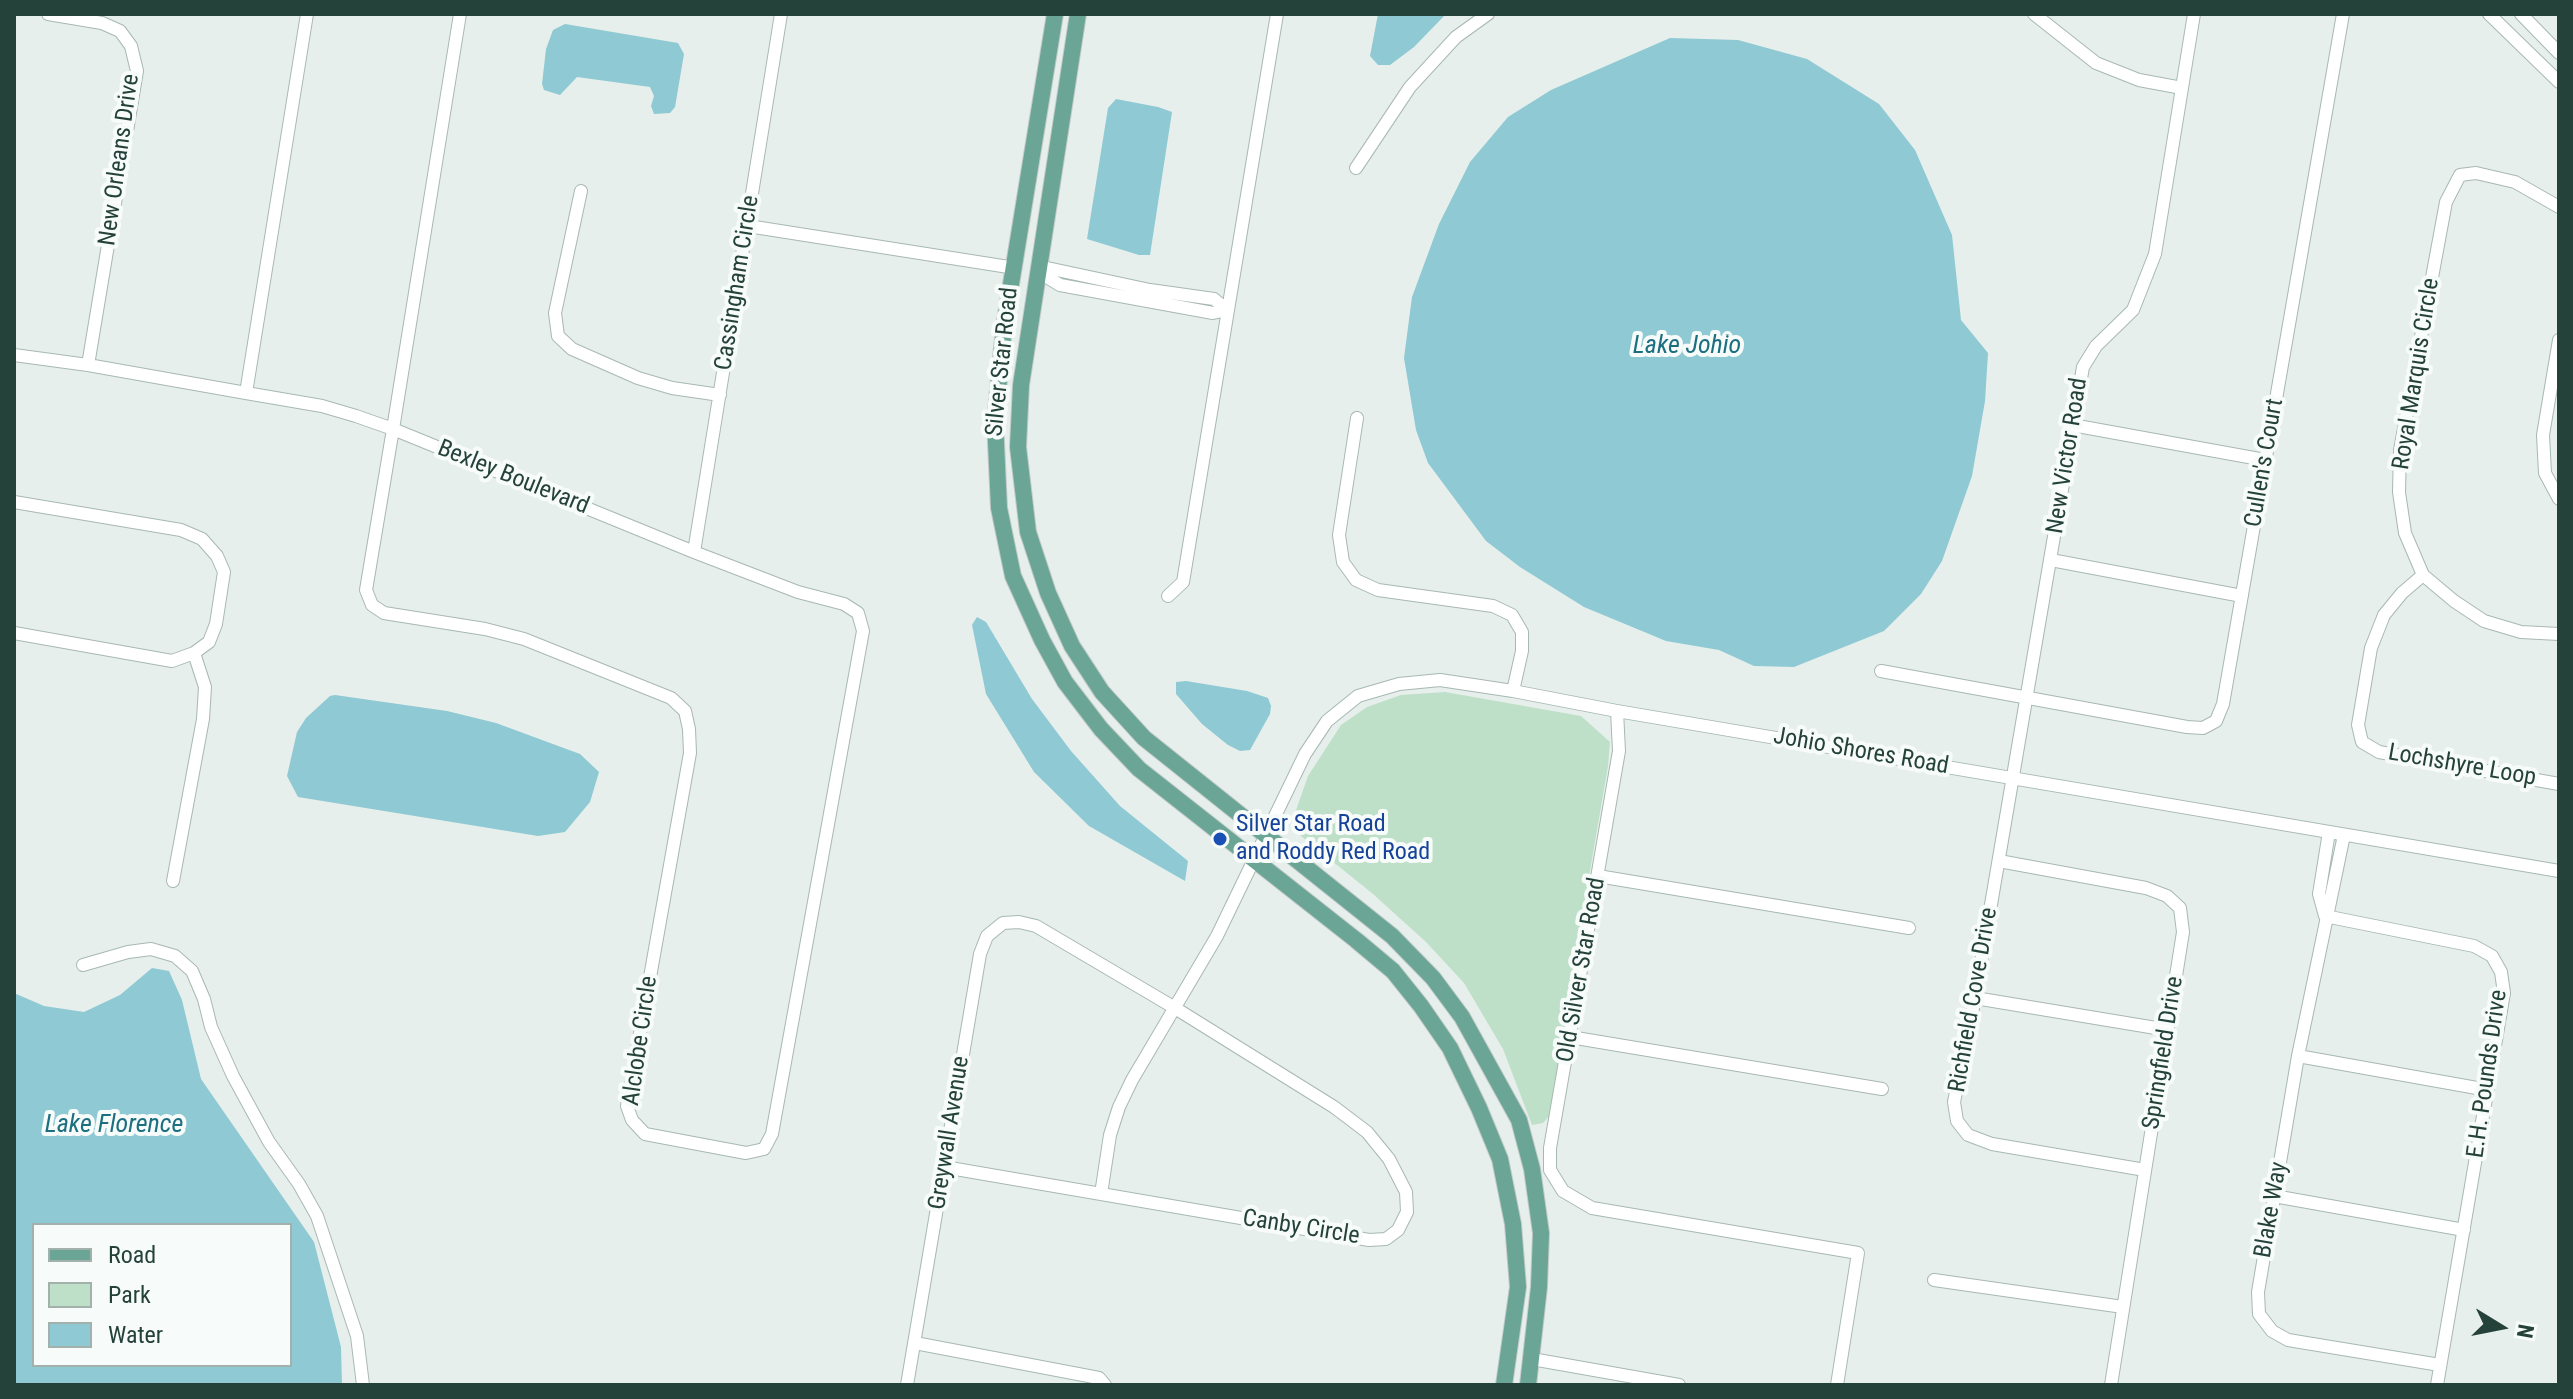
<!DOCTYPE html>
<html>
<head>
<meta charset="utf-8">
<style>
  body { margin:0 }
  #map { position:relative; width:2573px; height:1399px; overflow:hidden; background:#e6efeb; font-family:"Roboto Condensed",sans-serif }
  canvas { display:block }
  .frame { position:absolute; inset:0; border:16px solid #24423a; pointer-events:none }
  .legend { position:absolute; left:32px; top:1223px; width:260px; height:144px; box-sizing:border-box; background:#f7fbf9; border:2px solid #a3b1ad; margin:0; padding:10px 14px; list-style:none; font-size:24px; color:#24423a }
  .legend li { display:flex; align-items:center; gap:16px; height:40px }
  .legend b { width:40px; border:2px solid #a3b1ad }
  .north { position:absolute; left:2461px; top:1287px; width:80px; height:80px; -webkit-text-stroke:6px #f7fbf9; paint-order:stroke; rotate:100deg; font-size:22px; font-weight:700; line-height:32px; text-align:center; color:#24423a }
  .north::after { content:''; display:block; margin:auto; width:28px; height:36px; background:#24423a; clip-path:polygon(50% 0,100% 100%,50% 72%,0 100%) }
</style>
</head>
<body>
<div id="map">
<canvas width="2573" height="1399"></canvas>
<div class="frame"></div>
<ul class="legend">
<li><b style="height:10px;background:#6aa596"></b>Road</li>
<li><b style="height:22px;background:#bfe0c8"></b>Park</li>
<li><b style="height:22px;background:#8ec9d4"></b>Water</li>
</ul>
<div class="north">N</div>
</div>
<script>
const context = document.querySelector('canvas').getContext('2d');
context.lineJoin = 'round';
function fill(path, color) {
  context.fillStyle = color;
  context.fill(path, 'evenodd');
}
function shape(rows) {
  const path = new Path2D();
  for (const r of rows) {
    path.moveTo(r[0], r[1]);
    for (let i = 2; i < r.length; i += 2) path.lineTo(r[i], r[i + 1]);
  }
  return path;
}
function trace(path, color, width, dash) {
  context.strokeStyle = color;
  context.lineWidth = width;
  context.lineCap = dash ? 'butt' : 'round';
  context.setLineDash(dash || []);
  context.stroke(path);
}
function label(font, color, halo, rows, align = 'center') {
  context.font = font + ' "Roboto Condensed",sans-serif';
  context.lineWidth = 8;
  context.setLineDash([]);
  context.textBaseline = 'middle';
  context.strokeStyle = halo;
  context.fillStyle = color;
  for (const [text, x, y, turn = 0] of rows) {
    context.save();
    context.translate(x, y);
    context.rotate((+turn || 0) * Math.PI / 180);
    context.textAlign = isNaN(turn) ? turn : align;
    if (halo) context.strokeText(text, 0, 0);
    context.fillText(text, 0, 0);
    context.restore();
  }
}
const green = shape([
  [1445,692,1581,716,1610,742,1608,766,1566,1010,1552,1113,1543,1123,1532,1125,1503,1049,1464,983,1426,942,1373,894,1296,832,1295,813,1308,776,1341,725,1367,707,1401,695]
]);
const water = shape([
  [1378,14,1446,14,1414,47,1390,65,1378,65,1370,56],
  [565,24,678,43,684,54,675,107,670,113,654,114,651,106,654,96,650,87,577,77,560,95,544,90,542,84,546,49,553,30],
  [1670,38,1738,40,1807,59,1879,104,1915,150,1952,235,1961,320,1988,353,1985,401,1972,476,1942,561,1921,594,1884,631,1794,667,1754,666,1719,650,1666,641,1584,607,1520,567,1486,541,1428,463,1416,430,1404,358,1412,297,1439,224,1470,162,1508,117,1551,90],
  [1116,99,1158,107,1172,112,1150,255,1139,255,1087,239,1108,108],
  [977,617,986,622,1032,699,1071,751,1120,806,1188,861,1185,881,1089,826,1034,772,986,694,972,625],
  [1186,681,1247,691,1268,698,1271,706,1270,714,1250,750,1240,751,1228,745,1202,724,1176,694,1176,682],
  [335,695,447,711,496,723,580,754,599,772,590,802,565,832,538,836,298,797,287,776,297,732,306,718,330,696],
  [152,968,169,971,182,1000,201,1079,314,1242,341,1347,342,1385,14,1385,14,993,44,1006,84,1012,120,995],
  [290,1225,290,1365,34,1365,34,1225]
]);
const minor = shape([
  [48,14,102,23,120,31,131,46,137,71,88,365],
  [2034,14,2096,63,2139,80,2182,88],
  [2489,14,2559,82],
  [2521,14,2559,53],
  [1356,168,1410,87,1456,37,1488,14],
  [581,191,555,313,558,336,572,349,638,378,672,388,720,395],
  [2559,207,2515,182,2476,173,2460,175,2446,202,2400,450,2399,492,2405,533,2423,575,2454,601,2484,621,2521,632,2559,634],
  [748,226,1015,268],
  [1038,266,1150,290,1214,299,1227,310],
  [1037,271,1060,285,1213,313,1227,310],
  [2559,340,2543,435,2545,473,2559,499],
  [14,355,88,365,246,393,322,406,356,416,393,429,694,552,798,592,844,604,858,613,863,631,772,1134,764,1149,746,1153,645,1134,632,1120,627,1106,690,753,689,729,685,711,671,698,524,639,485,629,384,613,372,605,366,590,393,429,460,14],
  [246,393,307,14],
  [1357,418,1339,535,1343,562,1356,580,1378,590,1493,606,1512,615,1522,632,1522,651,1513,691],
  [2072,425,2265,460],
  [14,502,181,530,202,539,217,556,224,572,216,624,209,642,194,653,172,661,14,633],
  [694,552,781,14],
  [2051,560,2242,596],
  [2423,575,2402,593,2384,615,2371,648,2358,725,2362,742,2379,752,2559,784],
  [1168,596,1183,582,1277,14],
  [1881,671,2187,727,2203,728,2216,721,2223,704,2343,14],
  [1617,711,1619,751,1550,1148,1550,1170,1563,1191,1592,1208,1858,1253,1837,1385],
  [2344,835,2298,1056,2258,1292,2259,1314,2272,1331,2288,1340,2440,1365],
  [1999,861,2146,888,2167,896,2180,908,2183,932,2111,1385],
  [1598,876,1909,928],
  [173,881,203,719,205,687,194,653],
  [2325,916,2474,946,2492,956,2501,972,2504,993,2437,1385],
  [2325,916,2319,894,2329,832],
  [83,965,128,952,151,949,175,956,192,971,204,999,211,1027,233,1076,269,1142,299,1184,317,1216,357,1336,363,1385],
  [1975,998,2168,1030],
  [1570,1037,1882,1089],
  [2298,1056,2488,1090],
  [2145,1170,1992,1144,1968,1135,1957,1121,1954,1102,1975,998,2083,367,2096,346,2133,310,2155,254,2194,14],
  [1101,1194,1110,1135,1119,1107,1132,1080,1217,936,1305,754,1327,721,1358,696,1399,684,1440,680,1513,691,1617,711,2559,871],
  [2274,1196,2464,1230],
  [1934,1280,2123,1307],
  [915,1343,1099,1378,1105,1385],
  [1532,1359,1679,1385],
  [907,1385,980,954,987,936,1003,923,1019,922,1036,926,1175,1008,1334,1107,1367,1132,1389,1159,1406,1192,1407,1212,1398,1230,1386,1239,1369,1240,944,1167]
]);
const major = shape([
  [1055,14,1004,327,995,421,999,508,1013,576,1042,640,1065,682,1101,729,1139,769,1356,940,1393,971,1421,1006,1450,1048,1479,1108,1500,1159,1513,1224,1518,1287,1504,1385],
  [1078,14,1021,385,1018,447,1028,532,1048,593,1072,646,1102,692,1144,738,1392,936,1433,978,1462,1017,1519,1120,1532,1169,1541,1233,1539,1287,1528,1385]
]);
const markers = [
  [1220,839,8,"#1a4fb4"]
];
const streetNames = [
  ["New Orleans Drive",120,160,-82],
  ["Cassingham Circle",738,283,-81],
  ["Silver Star Road",1003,362,-84],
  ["Royal Marquis Circle",2417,374,-81],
  ["New Victor Road",2068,456,-81],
  ["Cullen's Court",2265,463,-80],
  ["Bexley Boulevard",513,478,22],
  ["Johio Shores Road",1861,752,10],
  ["Lochshyre Loop",2462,766,10],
  ["Old Silver Star Road",1582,970,-80],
  ["Richfield Cove Drive",1974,1000,-80],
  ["Alclobe Circle",641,1041,-82],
  ["Springfield Drive",2164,1053,-81],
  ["E.H. Pounds Drive",2488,1074,-82],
  ["Greywall Avenue",950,1133,-81],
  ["Blake Way",2272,1210,-80],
  ["Canby Circle",1301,1228,9]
];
const transitNames = [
  ["Silver Star Road",1236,825],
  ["and Roddy Red Road",1236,853]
];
const waterNames = [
  ["Lake Johio",1687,346],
  ["Lake Florence",114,1125]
];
fill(green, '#bfe0c8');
fill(water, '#8ec9d4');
trace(minor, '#a8b8b2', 14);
trace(major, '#c2cac8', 18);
trace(minor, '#fff', 12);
trace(major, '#6aa596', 16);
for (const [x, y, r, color] of markers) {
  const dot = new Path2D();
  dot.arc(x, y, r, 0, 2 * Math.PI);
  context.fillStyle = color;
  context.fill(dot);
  trace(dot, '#f7fbf9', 3);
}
label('24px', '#24423a', '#f7fbf9', streetNames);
label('24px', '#164399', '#f7fbf9', transitNames, 'left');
label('italic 26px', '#1c6f80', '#f7fbf9', waterNames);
</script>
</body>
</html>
